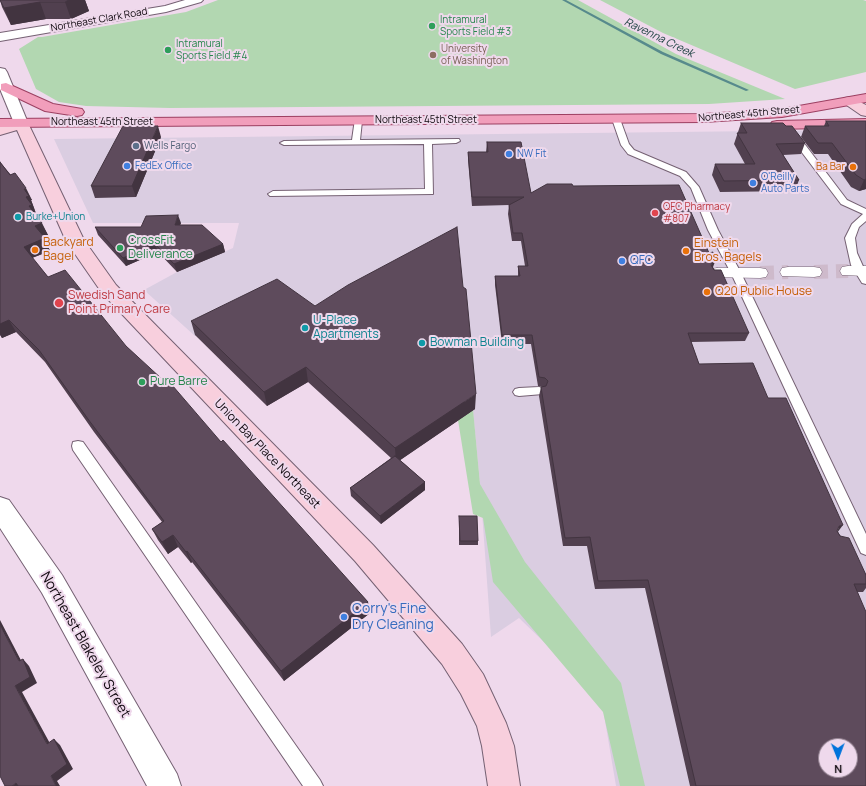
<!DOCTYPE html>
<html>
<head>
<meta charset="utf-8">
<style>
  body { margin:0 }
  #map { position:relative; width:866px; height:786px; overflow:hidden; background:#efd9ec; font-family:Manrope,sans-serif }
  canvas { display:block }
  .north { position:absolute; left:818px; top:738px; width:40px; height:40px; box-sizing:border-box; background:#efd9ec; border:1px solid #968694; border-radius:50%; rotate:179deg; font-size:11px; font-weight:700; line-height:16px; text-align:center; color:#10090f }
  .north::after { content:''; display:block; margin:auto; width:14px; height:18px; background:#0073db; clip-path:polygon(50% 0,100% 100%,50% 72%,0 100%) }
</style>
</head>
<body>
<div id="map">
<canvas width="866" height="786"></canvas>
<div class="north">N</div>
</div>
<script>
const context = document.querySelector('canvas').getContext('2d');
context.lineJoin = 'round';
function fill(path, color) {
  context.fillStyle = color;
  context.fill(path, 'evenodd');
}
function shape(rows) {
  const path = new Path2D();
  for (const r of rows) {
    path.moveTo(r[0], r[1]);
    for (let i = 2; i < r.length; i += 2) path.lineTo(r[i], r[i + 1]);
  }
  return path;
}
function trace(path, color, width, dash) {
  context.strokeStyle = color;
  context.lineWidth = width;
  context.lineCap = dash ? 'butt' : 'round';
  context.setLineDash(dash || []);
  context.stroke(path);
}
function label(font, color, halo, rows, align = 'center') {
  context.font = font + ' Manrope,sans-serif';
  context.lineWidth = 4;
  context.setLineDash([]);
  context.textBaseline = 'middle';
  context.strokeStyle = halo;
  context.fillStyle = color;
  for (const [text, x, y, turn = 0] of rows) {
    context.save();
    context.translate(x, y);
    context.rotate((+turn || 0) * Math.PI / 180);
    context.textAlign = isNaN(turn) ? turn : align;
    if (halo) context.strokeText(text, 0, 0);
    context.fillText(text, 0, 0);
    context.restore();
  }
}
const commercial = shape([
  [866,127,866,786,616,786,601,697,519,618,491,637,480,484,457,242,317,321,280,294,195,336,144,290,177,272,233,248,239,223,93,223,54,139,852,130],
  [826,746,850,746,850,770,826,770]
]);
const green = shape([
  [218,0,578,0,676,54,785,99,709,104,170,108,86,106,59,102,36,89,19,49,38,37,42,37,186,12],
  [600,0,863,0,866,1,866,72,795,89,663,33],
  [473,409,480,484,525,562,621,683,645,786,620,786,603,712,493,582,483,518,473,514,458,420]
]);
const stream = shape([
  [562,0,566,0,663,52,749,90,746,91,661,54,562,0]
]);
const pedestrianTunnel = shape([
  [814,272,848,271],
  [760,273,788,272]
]);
const service = shape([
  [613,117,620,119,629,144,634,150,686,172,699,187,718,230,741,273,866,534,866,555,861,553,731,273,708,230,691,188,680,176,628,154,621,145,612,119,613,117],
  [355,119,362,121,360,140,459,139,460,141,456,143,432,144,433,194,270,196,268,194,273,191,425,189,424,144,284,145,280,143,284,141,352,140,355,119],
  [791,134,797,134,847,200,866,209,866,221,859,227,855,238,857,253,866,273,866,284,862,283,851,265,845,238,852,224,863,214,841,204,791,138,791,134],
  [539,387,543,388,545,391,543,394,519,396,515,395,513,392,515,389,519,388,539,387],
  [78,441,83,442,320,780,323,786,303,786,73,450,72,446,73,442,78,441]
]);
const pedestrian = shape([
  [848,266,866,266,866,276,842,275,840,271,842,267,848,266],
  [788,267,814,267,820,268,822,272,820,276,814,277,782,276,780,272,782,268,788,267],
  [717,268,760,268,766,269,768,273,766,277,760,278,711,277,709,273,711,269,717,268]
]);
const minor = shape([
  [185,0,203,0,201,2,166,12,0,41,0,33,165,6,185,0],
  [0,497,9,500,62,575,177,774,181,786,147,786,42,593,0,528,0,497]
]);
const tertiary = shape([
  [0,68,5,69,7,72,28,123,26,126,16,126,14,123,0,89,0,68]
]);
const secondary = shape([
  [850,97,866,105,866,116,861,115,845,104,843,101,845,98,850,97],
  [21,119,26,120,28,123,84,240,116,285,373,545,462,644,483,674,506,723,514,746,520,786,488,786,482,746,477,726,461,694,442,664,355,561,102,293,66,241,17,130,0,135,0,126,21,119]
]);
const primary = shape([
  [6,83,53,104,82,109,84,112,82,115,77,116,45,111,1,90,1,84,6,83],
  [866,94,866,102,782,117,704,122,0,127,0,119,704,114,782,109,866,94],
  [866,119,866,127,777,129,772,128,770,125,772,122,777,121,866,119]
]);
const wall = shape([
  [0,0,85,0,89,11,71,19,46,19,11,25,2,7],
  [826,121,866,121,866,189,859,191,851,187,828,154,814,154,801,137,805,126,824,126],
  [741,123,786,126,805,143,801,154,783,155,799,180,795,191,720,192,712,175,715,164,745,164,734,144],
  [161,137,136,197,95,198,91,186],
  [487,142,531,193,573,186,713,267,749,333,745,341,691,342,699,364,768,398,838,532,866,575,866,588,863,592,857,592,866,786,690,786,645,588,595,589,587,546,563,546,539,396,541,387,543,387,538,386,531,344,502,344,495,285,495,276,518,276,518,266,525,266,521,241,512,241,508,214,509,205,472,206,468,160,468,152,486,152],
  [0,162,32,200,31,200,37,216,48,235,43,237,50,251,32,258,48,277,126,346,221,442,368,602,370,613,284,681,192,562,191,563,178,547,168,554,158,540,152,529,162,522,94,432,45,362,16,332,2,338,0,335],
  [181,223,180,225,223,244,225,252,177,272,158,252,126,266,98,235,95,227,141,227],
  [315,306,475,409,400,460,425,482,425,490,381,524,351,496,350,488,391,458,308,382,267,406,195,335,191,321],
  [459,520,478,541,478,545,459,545]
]);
const shadedWall = shape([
  [69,0,85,0,89,11,71,19,65,2],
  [40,2,46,19,11,25,4,8],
  [158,126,161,137,136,197,132,186],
  [866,179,866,189,859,191,864,180],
  [26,188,32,200,31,200,34,208,37,217,29,206,24,189],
  [178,215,181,223,177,233,175,225],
  [42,223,48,235,41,238,35,226],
  [45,238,50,251,29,259,24,247],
  [155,244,158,252,126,266,123,258],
  [223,244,225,252,177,272,174,264],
  [716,259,713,267,710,268,713,260],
  [9,320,16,332,2,338,0,334,0,324],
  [306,367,308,382,267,406,264,392],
  [476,394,475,409,396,463,395,448],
  [425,482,425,490,381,524,380,516],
  [843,525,837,533,839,526],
  [173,535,178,547,168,554,162,542],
  [187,551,192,562,191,563,186,552],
  [368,602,370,613,284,681,281,671],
  [0,620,25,668,19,661,0,625],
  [23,659,29,666,37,683,22,692,53,749,47,744,15,686],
  [54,739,60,745,73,769,57,781,60,786,56,786,51,776],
  [16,783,21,786,12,786]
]);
const building = shape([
  [0,0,69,0,65,2,40,2,4,8,0,0],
  [826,121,866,121,866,179,864,180,856,175,832,143,818,143,805,126,829,126,826,121],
  [741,123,783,123,786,126,792,126,805,143,776,144,799,180,724,181,715,164,755,164,737,133,747,133,741,123],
  [123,126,158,126,132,186,91,186,123,126],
  [487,142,521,142,531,193,547,184,572,184,573,186,679,185,709,253,713,252,716,259,713,260,711,265,714,270,721,270,749,333,688,333,699,364,753,363,768,398,786,398,843,525,839,526,837,531,840,536,849,538,866,575,866,584,854,584,866,612,866,786,696,786,648,580,598,581,590,537,565,538,541,387,546,386,548,381,545,378,539,377,532,335,502,335,495,276,520,276,518,266,528,266,522,233,513,233,509,205,524,197,472,197,468,152,488,152,487,142],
  [826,746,850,746,850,770,826,770,826,746],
  [0,162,10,175,15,173,26,188,24,189,29,196,26,197,32,205,29,206,42,223,35,226,45,238,24,247,48,277,65,270,126,346,163,380,166,378,221,442,223,440,368,602,281,671,187,551,186,552,173,535,162,542,152,529,164,521,88,419,39,350,9,320,0,324,0,162],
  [178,215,175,225,202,225,223,244,174,264,155,244,123,258,95,227,141,227,146,216,178,215],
  [457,227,463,287,466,289,476,394,395,448,306,367,264,392,191,321,277,279,315,306,348,285,457,227],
  [395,456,425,482,380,516,350,488,395,456],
  [459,516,477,516,478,541,460,541,459,516],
  [0,625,19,661,23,659,30,677,15,686,47,744,54,739,67,764,51,776,56,786,18,786,16,783,12,786,5,786,0,776,0,625]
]);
const markers = [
  [432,26,4,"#2e9e5b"],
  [168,50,4,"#2e9e5b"],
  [433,55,4,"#8d6e63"],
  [136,146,4,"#5c6f8a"],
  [509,154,4,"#3f7fe0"],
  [127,166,4,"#3f7fe0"],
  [853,167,4,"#e8710a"],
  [753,183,4,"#3f7fe0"],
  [655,213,4,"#e0444e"],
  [18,217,4,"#0f9aa8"],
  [120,248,4,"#2e9e5b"],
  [35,250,4,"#e8710a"],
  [686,251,4,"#e8710a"],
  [622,261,4,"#3f7fe0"],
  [707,292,4,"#e8710a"],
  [59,303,5,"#e0444e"],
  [305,328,4,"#0f9aa8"],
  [422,343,4,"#0f9aa8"],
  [142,382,4,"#2e9e5b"],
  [344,617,4,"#3f7fe0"]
];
const farStreetnames = [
  ["Northeast Clark Road",99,20,-10],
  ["Northeast 45th Street",749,114,-5],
  ["Northeast 45th Street",426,120],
  ["Northeast 45th Street",102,122]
];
const farLeisurenames = [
  ["Intramural",440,20],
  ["Sports Field #3",440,32],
  ["Intramural",176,44],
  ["Sports Field #4",176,56]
];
const farEducationnames = [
  ["University",441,49],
  ["of Washington",441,61]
];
const farServicenames = [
  ["Wells Fargo",144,146]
];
const farShopnames = [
  ["NW Fit",517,154],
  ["FedEx Office",135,166],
  ["O'Reilly",761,177],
  ["Auto Parts",761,189]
];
const farFoodnames = [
  ["Ba Bar",845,167]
];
const farHealthnames = [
  ["QFC Pharmacy",663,207],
  ["#807",663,219]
];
const farCulturenames = [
  ["Burke+Union",26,217]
];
const farWaternames = [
  ["Ravenna Creek",659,38,26]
];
const leisureNames = [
  ["CrossFit",128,241],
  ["Deliverance",128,255],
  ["Pure Barre",150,382]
];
const foodNames = [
  ["Backyard",43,243],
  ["Bagel",43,257],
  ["Einstein",694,244],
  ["Bros. Bagels",694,258],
  ["Q20 Public House",715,292]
];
const shopNames = [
  ["QFC",630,261]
];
const healthNames = [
  ["Swedish Sand",68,296],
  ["Point Primary Care",68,310]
];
const cultureNames = [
  ["U-Place",313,321],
  ["Apartments",313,335],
  ["Bowman Building",430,343]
];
const streetNames = [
  ["Union Bay Place Northeast",267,454,46]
];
const nearShopnames = [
  ["Corry's Fine",352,609],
  ["Dry Cleaning",352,625]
];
const nearStreetnames = [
  ["Northeast Blakeley Street",85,645,60]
];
fill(commercial, '#dacde1');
fill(green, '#b2d7b1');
fill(stream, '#578a8c');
trace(pedestrianTunnel, '#cebacb', 14, [14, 8]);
trace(service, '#756173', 2);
trace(pedestrian, '#756173', 1);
trace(minor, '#756173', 2);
trace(tertiary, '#756173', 2);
trace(secondary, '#756173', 2);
trace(primary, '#9c4062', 2);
fill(service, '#fff');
fill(pedestrian, '#fff');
fill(minor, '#fff');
fill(tertiary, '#fff');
fill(secondary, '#f8cfdd');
fill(primary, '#f19ebb');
fill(wall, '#51404f');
fill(shadedWall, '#423440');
fill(building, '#5e4b5c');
trace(building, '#423440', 1);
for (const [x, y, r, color] of markers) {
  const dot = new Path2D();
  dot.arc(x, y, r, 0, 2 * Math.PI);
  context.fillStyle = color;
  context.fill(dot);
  trace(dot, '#efd9ec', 1.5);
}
label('10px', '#10090f', '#efd9ec', farStreetnames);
label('10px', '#27864d', '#efd9ec', farLeisurenames, 'left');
label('10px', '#785e54', '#efd9ec', farEducationnames, 'left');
label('10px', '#4e5e75', '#efd9ec', farServicenames, 'left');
label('10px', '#366cbe', '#efd9ec', farShopnames, 'left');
label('10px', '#c56008', '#efd9ec', farFoodnames, 'right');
label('10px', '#be3a42', '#efd9ec', farHealthnames, 'left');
label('10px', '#0d838f', '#efd9ec', farCulturenames, 'left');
label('italic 11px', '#1a3f3f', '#efd9ec', farWaternames);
label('12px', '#27864d', '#efd9ec', leisureNames, 'left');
label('12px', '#c56008', '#efd9ec', foodNames, 'left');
label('12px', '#366cbe', '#efd9ec', shopNames, 'left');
label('12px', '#be3a42', '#efd9ec', healthNames, 'left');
label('12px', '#0d838f', '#efd9ec', cultureNames, 'left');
label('12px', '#10090f', '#efd9ec', streetNames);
label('14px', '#366cbe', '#efd9ec', nearShopnames, 'left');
label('14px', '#10090f', '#efd9ec', nearStreetnames);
</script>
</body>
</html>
